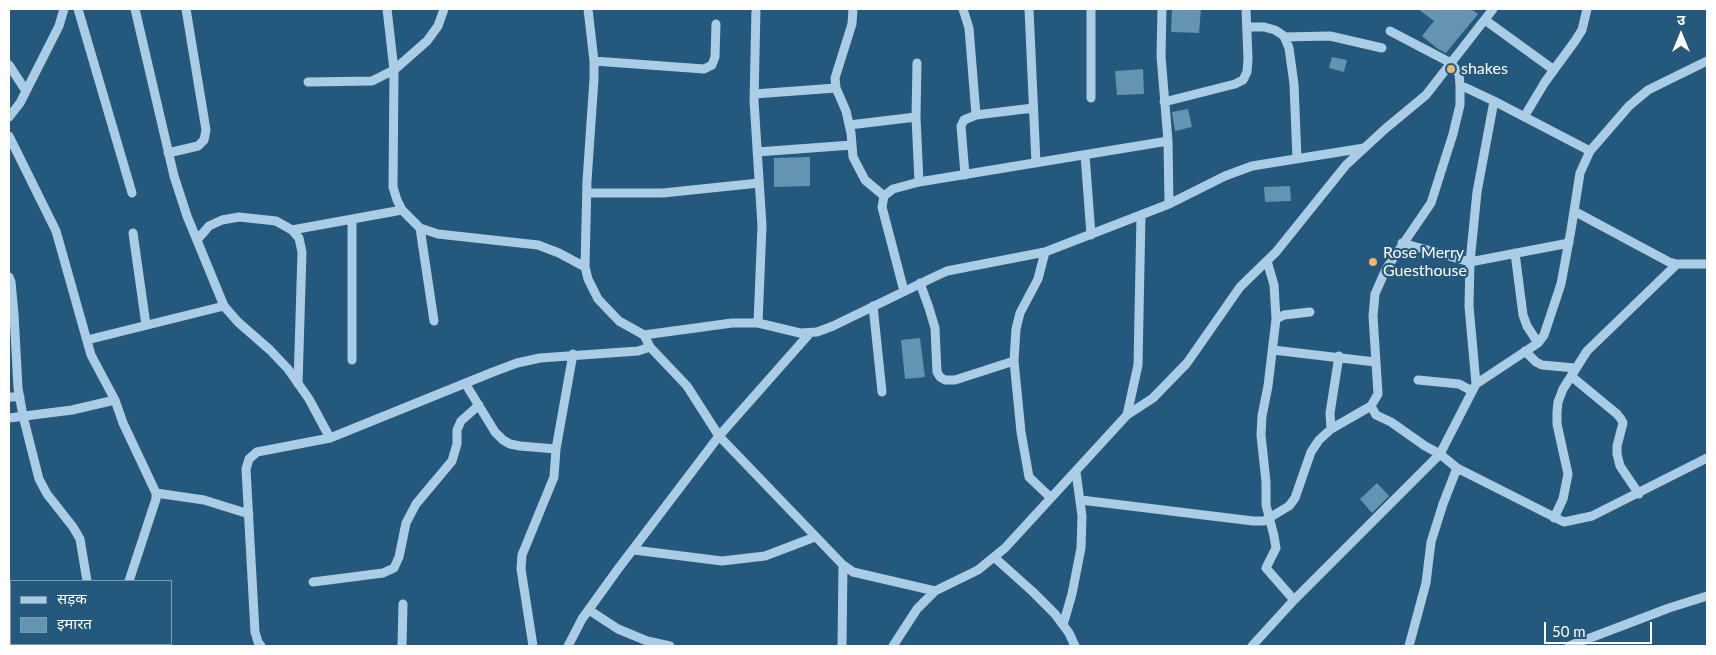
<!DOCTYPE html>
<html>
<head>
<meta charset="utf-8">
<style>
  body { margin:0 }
  #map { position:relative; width:1716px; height:655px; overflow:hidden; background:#25587d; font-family:Lato,"Noto Sans Devanagari",sans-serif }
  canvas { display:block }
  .frame { position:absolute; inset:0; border:10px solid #fff; pointer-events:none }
  .legend { position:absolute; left:10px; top:580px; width:162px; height:65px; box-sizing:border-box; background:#25587d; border:1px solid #7c9bb1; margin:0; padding:6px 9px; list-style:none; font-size:15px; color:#fff }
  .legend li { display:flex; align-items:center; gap:10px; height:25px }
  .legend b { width:25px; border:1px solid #7c9bb1 }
  .north { position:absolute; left:1656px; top:10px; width:50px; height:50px; -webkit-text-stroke:4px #25587d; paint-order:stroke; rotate:0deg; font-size:14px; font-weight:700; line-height:20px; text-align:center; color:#fff }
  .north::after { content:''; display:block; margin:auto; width:18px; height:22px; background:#fff; clip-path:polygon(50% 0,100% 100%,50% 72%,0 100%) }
  .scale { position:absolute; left:1544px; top:622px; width:108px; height:22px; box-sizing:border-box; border:2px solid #fff; border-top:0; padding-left:6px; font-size:15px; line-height:18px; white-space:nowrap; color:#fff; -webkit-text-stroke:4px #25587d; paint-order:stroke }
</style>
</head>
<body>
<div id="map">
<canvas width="1716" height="655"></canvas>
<div class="frame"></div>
<ul class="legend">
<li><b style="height:6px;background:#aacde5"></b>सड़क</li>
<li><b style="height:14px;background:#6593b2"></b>इमारत</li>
</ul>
<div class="north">उ</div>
<div class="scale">50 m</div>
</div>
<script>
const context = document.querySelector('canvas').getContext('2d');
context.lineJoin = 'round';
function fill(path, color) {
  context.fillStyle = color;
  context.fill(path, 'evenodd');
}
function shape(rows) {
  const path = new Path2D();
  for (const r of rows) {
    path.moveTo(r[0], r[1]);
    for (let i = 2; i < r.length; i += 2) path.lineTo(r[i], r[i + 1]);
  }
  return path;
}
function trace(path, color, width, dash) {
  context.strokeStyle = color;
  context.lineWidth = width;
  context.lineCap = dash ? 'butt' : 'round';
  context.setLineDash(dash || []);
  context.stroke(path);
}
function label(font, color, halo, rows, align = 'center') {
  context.font = font + ' Lato,sans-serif';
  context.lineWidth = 4.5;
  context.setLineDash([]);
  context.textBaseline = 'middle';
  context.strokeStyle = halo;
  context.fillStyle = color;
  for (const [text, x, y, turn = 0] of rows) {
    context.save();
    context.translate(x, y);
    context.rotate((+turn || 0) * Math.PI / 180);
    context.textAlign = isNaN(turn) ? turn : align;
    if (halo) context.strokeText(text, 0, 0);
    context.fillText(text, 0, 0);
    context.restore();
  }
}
const building = shape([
  [1172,9,1201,9,1199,33,1171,32],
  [1418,9,1471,9,1478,14,1446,53,1438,49,1422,36,1434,21],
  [1332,57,1347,60,1344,72,1329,68],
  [1143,69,1144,94,1117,95,1115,71],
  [1188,109,1192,127,1175,131,1172,112],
  [810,157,810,186,774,187,774,158],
  [1290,186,1291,201,1265,202,1264,187],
  [920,338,925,377,905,379,901,340],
  [1377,483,1389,496,1372,513,1360,499]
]);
const minor = shape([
  [78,9,132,193],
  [135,9,174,176,187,216,224,306,238,322,270,350,288,369,309,399,330,438],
  [387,9,394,70,393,187,397,200,402,210,420,228,438,234,538,245,559,253,585,267],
  [588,9,594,61,594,79,587,181,585,267,588,279,598,299,619,321,644,335,650,347,687,386,719,436,843,565,853,572,935,591],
  [756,9,754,101,762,226,758,323],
  [853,9,852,24,835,78,836,88,846,111,851,133,853,157,865,180,884,196],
  [963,9,969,28,976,115],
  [1029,9,1036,163],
  [1091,9,1091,98],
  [1162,9,1161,56,1168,141,1169,204],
  [1485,20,1554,70],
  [1247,27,1264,27,1275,30,1284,36,1289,48,1294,84,1297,159],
  [1390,31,1451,63,1459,74,1460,85,1460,105,1453,134,1431,203,1386,269,1375,294,1373,316,1378,394,1371,406,1376,415,1391,422,1425,446,1440,454,1457,468,1564,522,1592,516,1707,458],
  [1284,37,1330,36,1382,48],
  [594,61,704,69,712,65,715,57,716,24],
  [917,63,916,117,919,182],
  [9,65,26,91],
  [308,82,372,81,394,70,427,41,438,26,444,9],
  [1460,85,1494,101,1590,151],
  [754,94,836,88],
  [1164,102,1235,84,1243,80,1247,72,1248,59,1246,9],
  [9,117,20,103,59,26,64,9],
  [1524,117,1545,82,1575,41,1582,30,1587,9],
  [849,125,916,117],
  [9,136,56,231,91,355,115,400,123,423,156,493,156,499,129,581],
  [757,152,852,145],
  [168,153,198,146,204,140,206,130,186,9],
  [1085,155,1091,235],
  [965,175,961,126,964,120,976,115,1033,108],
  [587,193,663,193,759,183],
  [1574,211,1669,262,1677,264,1707,264],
  [352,219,352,360],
  [420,228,434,321],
  [292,230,402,210],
  [133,233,146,325],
  [197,240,209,226,222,220,239,217,276,221,292,230,299,238,302,252,298,384],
  [1402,243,1470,262,1569,243],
  [1045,252,1038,279,1020,313,1016,329,1014,361,1021,432,1029,477,1051,498],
  [1515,253,1523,315,1527,326,1538,343],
  [1267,261,1274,285,1276,319],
  [9,277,11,282,14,314,18,388,23,416,39,479,47,494,73,527,80,539,87,581],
  [920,283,929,308,935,328,937,372,940,377,945,380,955,380,1014,361],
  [904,291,882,207,884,196,893,189,919,182,1168,141],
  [873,306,882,392],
  [644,335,732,323,758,323,800,333,817,332,833,326,934,277,947,271,1045,252,1169,204,1225,176,1252,166,1364,148],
  [87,340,224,306],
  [1273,350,1375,362],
  [1525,351,1536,362,1542,365,1575,368],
  [1571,376,1617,414,1621,419,1623,423,1617,446,1617,454,1620,466,1639,494],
  [1418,380,1459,384,1472,391],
  [465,383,495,432,503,440,510,444,520,446,556,449],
  [1476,384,1469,306,1470,262,1477,192,1494,101],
  [9,397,20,397],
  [1127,415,1138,365,1141,215],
  [9,418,72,410,115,400],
  [1331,429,1330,413,1339,356],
  [156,493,204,500,249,514],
  [1081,500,1253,521,1264,521,1289,506,1295,498,1311,452,1319,440,1331,429,1371,406],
  [1554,518,1563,499,1568,474,1557,424,1557,412,1558,402,1563,389,1587,351,1677,264],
  [634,550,722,561,765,556,815,537],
  [994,557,1033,592,1055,614,1069,633,1075,646],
  [313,582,383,573,394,568,399,557,406,523,416,504,452,461,457,444,457,430,461,421,479,405],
  [1294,600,1266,568,1276,548,1274,536,1266,505,1266,482,1261,435,1262,416,1268,386,1276,319,1284,315,1310,312],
  [589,610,618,629,647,641,670,646],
  [1063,625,1072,594,1081,548,1082,516,1076,472],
  [118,646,118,644],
  [261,646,258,642,255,632,246,469,249,459,257,452,330,438,493,372,517,363,540,358,638,351,650,347],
  [402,646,403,604],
  [533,646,521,569,522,555,554,477,556,449,573,354],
  [568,646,582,619,618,569,719,436,810,333],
  [842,646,843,565],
  [893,646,917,609,935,591,978,570,1005,548,1127,415,1153,398,1187,363,1240,287,1276,252,1346,165,1385,129,1426,95,1493,9],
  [1252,646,1294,600,1440,454,1476,384,1538,343,1544,335,1561,284,1571,230,1580,173,1590,151,1629,106,1648,90,1707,61],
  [1409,646,1426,583,1431,542,1443,504,1457,468],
  [1569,646,1669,608,1707,596]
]);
const markers = [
  [1451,69,5,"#efb76e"],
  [1373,262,5,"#efb76e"]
];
const poiNames = [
  ["shakes",1461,69],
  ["Rose Merry",1383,253],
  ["Guesthouse",1383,271]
];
fill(building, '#6593b2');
trace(minor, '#aacde5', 9);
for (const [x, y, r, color] of markers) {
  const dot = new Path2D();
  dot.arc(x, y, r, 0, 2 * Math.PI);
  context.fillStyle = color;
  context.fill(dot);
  trace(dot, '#25587d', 2);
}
label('16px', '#fff', '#25587d', poiNames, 'left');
</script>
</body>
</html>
